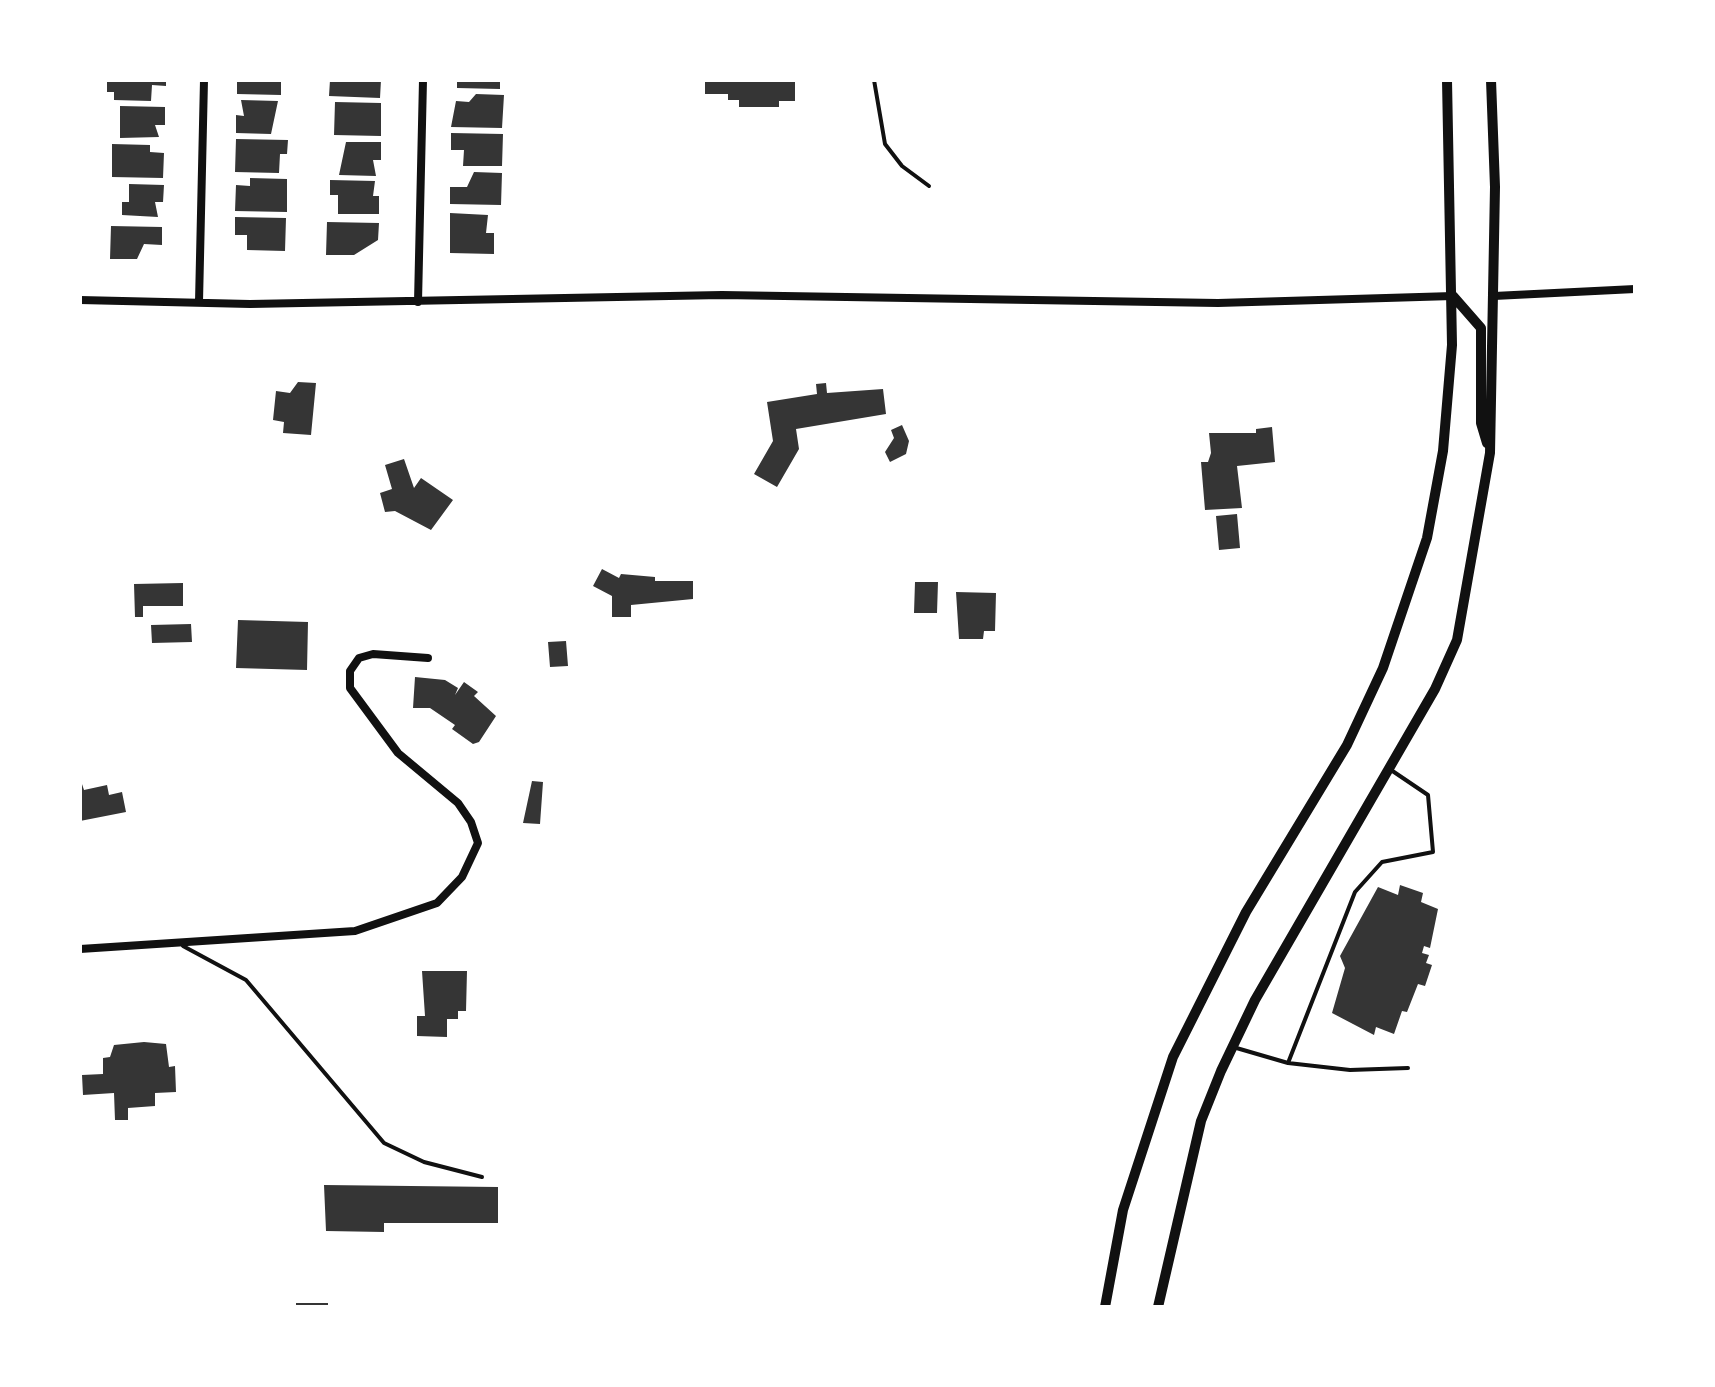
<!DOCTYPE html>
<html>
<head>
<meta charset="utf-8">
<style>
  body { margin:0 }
  #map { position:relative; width:1715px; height:1387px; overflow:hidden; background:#fff; font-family:Overpass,sans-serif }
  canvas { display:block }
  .frame { position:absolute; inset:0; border:82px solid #fff; pointer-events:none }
</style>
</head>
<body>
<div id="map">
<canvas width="1715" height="1387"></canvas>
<div class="frame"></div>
</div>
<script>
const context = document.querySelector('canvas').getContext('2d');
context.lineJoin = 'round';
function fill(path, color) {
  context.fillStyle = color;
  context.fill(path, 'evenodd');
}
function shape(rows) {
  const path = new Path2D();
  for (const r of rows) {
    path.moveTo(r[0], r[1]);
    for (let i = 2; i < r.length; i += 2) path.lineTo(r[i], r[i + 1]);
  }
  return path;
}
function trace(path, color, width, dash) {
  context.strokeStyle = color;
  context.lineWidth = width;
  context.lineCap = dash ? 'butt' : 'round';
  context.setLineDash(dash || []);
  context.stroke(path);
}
const building = shape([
  [166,80,166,86,152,85,151,101,114,100,114,92,107,92,107,81],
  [237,80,281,80,281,95,237,94],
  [330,80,381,80,380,98,329,96],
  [457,80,500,80,500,89,457,88],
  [705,80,795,80,795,101,779,101,779,107,739,107,739,100,728,100,728,94,705,94],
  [476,94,504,95,502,128,451,127,456,101,469,102],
  [241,100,278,101,271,134,236,133,236,115,244,116],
  [335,102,381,103,381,136,334,135],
  [120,106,165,107,165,125,155,125,159,137,120,138],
  [451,133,503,134,502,166,463,166,464,150,451,150],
  [236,139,288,140,287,154,280,154,279,173,235,172],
  [346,142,381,142,381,160,373,160,376,176,339,175],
  [112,144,150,145,150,152,164,153,163,178,112,177],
  [474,172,502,173,501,205,450,204,450,187,467,187],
  [250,178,287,179,287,212,235,211,236,185,250,186],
  [330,180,375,181,373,196,379,196,379,214,338,214,338,195,330,195],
  [129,184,164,185,163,202,155,202,158,217,122,215,122,202,129,202],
  [450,213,488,215,486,233,494,233,494,254,450,253],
  [235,217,286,218,285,251,247,250,247,235,235,235],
  [327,222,379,223,378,240,354,255,326,255],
  [111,226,162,227,162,245,144,244,137,259,110,259],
  [298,382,316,383,311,435,283,433,284,422,273,420,276,391,290,393],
  [826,383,827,393,883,389,886,414,796,429,799,449,777,487,754,474,773,441,767,402,817,394,816,384],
  [902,425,909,441,906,454,890,462,885,452,894,438,891,430],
  [1272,427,1275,462,1237,466,1242,508,1205,510,1201,462,1208,462,1211,453,1209,433,1256,433,1256,429],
  [404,459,414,488,421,478,453,500,431,530,395,511,385,512,380,493,392,489,385,465],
  [1237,514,1240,548,1219,550,1216,516],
  [602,569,619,578,621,574,655,577,655,581,693,581,693,599,631,605,631,617,612,617,612,596,593,586],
  [915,582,938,582,937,613,914,613],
  [183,583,183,606,143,606,143,617,135,617,134,584],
  [956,592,996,593,995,631,984,631,983,639,959,639],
  [238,620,308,622,307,670,236,668],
  [191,624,192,642,152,643,151,625],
  [566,641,568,666,550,667,548,642],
  [415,677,445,680,458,688,455,695,464,682,478,692,474,696,496,716,479,742,473,744,452,729,455,725,430,708,413,708],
  [80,778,84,790,107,785,109,795,122,792,126,812,80,821],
  [532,781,543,782,540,824,523,823],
  [1400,885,1423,893,1421,902,1438,909,1430,948,1424,946,1422,953,1429,955,1426,963,1432,965,1425,986,1418,984,1407,1012,1402,1011,1394,1034,1376,1027,1374,1035,1332,1013,1345,968,1340,956,1378,887,1398,895],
  [422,971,467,971,466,1011,458,1011,458,1019,447,1019,447,1037,417,1036,417,1016,425,1016],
  [144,1042,166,1044,169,1067,175,1066,176,1092,155,1093,155,1106,128,1108,128,1120,115,1120,114,1093,83,1095,82,1075,103,1074,103,1058,110,1057,114,1045],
  [324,1185,498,1187,498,1223,384,1223,384,1232,326,1231],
  [296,1303,328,1303,328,1307,296,1307]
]);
const service = shape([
  [874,80,885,144,902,166,929,186],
  [183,946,246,980,384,1143,424,1162,482,1177],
  [1233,1047,1288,1063,1355,892,1382,862,1433,852,1428,795,1391,770],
  [1288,1063,1350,1070,1408,1068]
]);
const minor = shape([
  [1494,296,1635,289],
  [80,300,250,304,722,295,1218,303,1453,296],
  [199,302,204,80],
  [418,302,423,80],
  [80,949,355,931,437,903,462,877,478,843,471,822,458,803,398,753,350,688,350,671,359,658,373,654,428,658]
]);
const secondary = shape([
  [1453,296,1481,328,1481,423,1487,443],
  [1105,1307,1123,1210,1173,1057,1246,912,1347,745,1383,668,1427,538,1443,451,1452,345,1447,80],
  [1158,1307,1201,1121,1221,1071,1255,1000,1435,689,1457,640,1490,453,1495,187,1491,80]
]);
fill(building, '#353535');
trace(service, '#111', 4);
trace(minor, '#111', 8);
trace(secondary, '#111', 10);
</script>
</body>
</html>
